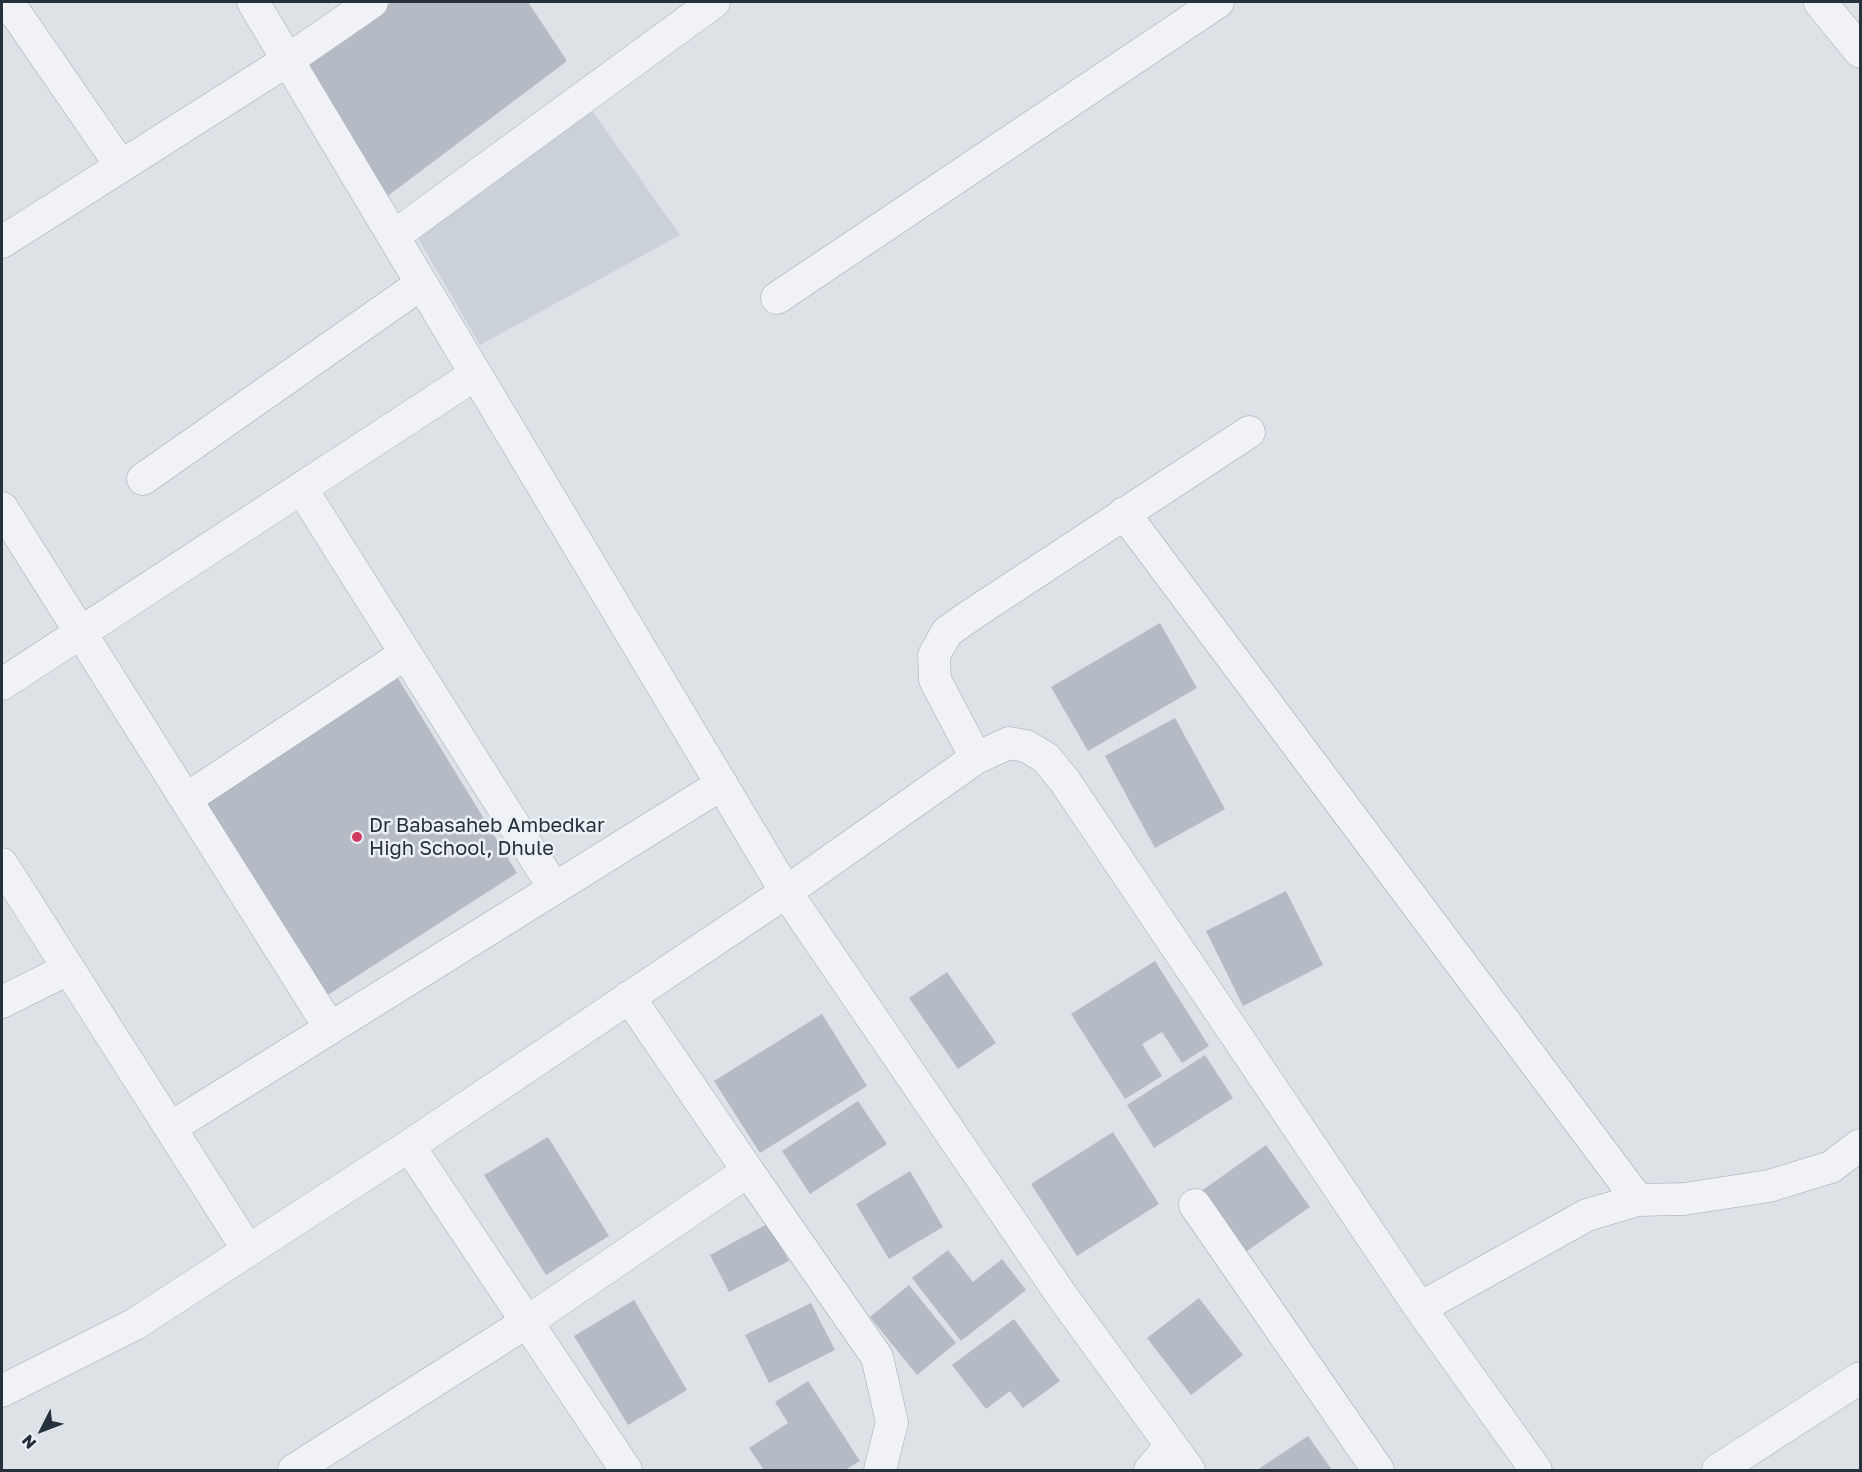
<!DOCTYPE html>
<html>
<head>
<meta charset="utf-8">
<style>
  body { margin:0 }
  #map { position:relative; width:1862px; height:1472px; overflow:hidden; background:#dde2e7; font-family:"Golos Text",sans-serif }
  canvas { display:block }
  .frame { position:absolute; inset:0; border:3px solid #26313e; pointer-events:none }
  .north { position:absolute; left:12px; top:1400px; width:60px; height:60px; -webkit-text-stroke:4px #ecf1f5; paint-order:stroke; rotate:228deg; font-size:16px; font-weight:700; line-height:24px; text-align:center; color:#26313e }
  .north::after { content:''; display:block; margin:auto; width:21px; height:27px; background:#26313e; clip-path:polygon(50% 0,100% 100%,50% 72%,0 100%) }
</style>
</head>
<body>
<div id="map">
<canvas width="1862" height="1472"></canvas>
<div class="frame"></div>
<div class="north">N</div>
</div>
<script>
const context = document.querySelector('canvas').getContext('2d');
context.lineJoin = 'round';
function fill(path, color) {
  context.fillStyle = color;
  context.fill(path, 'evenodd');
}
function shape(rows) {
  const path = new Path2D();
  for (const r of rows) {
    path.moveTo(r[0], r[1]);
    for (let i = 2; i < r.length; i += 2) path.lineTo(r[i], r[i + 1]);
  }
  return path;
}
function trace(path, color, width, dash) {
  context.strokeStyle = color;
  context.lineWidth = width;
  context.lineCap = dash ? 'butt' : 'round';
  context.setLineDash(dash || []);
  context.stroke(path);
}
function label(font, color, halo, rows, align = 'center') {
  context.font = font + ' "Golos Text",sans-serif';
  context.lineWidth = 5;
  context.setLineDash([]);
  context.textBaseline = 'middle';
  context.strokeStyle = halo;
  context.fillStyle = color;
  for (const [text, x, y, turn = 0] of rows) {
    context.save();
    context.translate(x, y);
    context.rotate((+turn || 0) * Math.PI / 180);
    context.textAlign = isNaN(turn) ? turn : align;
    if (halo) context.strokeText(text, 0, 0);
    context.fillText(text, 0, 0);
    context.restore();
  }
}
const built = shape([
  [588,105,680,235,480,345,415,233]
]);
const building = shape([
  [392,2,528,2,567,61,385,198,302,65],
  [1160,623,1197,688,1088,751,1051,687],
  [393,670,517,873,323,998,195,801],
  [1175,718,1225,809,1155,848,1105,756],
  [1286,891,1323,965,1243,1006,1206,931],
  [1155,961,1209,1046,1182,1063,1162,1032,1142,1044,1162,1076,1125,1099,1071,1014],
  [947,972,996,1043,958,1069,909,998],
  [822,1014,867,1086,760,1153,714,1081],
  [1205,1055,1233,1098,1154,1148,1127,1105],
  [858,1101,887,1144,810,1194,782,1151],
  [1113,1132,1159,1204,1077,1256,1031,1184],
  [548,1137,609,1236,546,1275,484,1175],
  [1266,1145,1310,1207,1244,1253,1200,1192],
  [910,1171,943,1227,889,1259,856,1204],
  [769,1223,789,1261,729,1292,710,1255],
  [948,1250,973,1282,1002,1259,1026,1290,961,1341,912,1278],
  [909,1285,956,1343,917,1375,870,1317],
  [1199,1298,1243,1355,1191,1395,1147,1338],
  [634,1300,687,1390,628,1425,574,1336],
  [811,1303,835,1350,769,1383,745,1335],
  [1014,1319,1060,1381,1023,1408,1010,1391,986,1409,952,1365],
  [808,1381,860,1461,845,1470,764,1470,749,1448,788,1423,775,1402],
  [1308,1436,1332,1470,1257,1470]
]);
const minor = shape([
  [8,2,121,166],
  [253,2,786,892,1062,1296,1189,1470],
  [394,236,714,2],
  [2,242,288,60,372,2],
  [777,298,1218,2],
  [143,479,421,284],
  [301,488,554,888],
  [2,508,330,1028],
  [1124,513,1638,1200],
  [2,684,476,374],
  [976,758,935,680,934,655,947,632,971,615,1249,432],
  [186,799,405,654],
  [2,864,248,1250],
  [2,1002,68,969],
  [170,1128,722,784],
  [409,1146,626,1470],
  [748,1171,877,1357,892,1422,880,1470],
  [1195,1205,1378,1470],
  [1420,1308,1587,1215,1638,1200,1684,1199,1769,1186,1831,1167,1860,1145],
  [2,1391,135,1324,409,1146,786,892,976,758,1009,743,1026,746,1046,758,1064,780,1420,1308,1536,1470],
  [294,1470,527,1322,748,1171,629,997],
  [1150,1470,1171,1446],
  [1718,1470,1860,1378]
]);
const tertiary = shape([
  [1820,2,1860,51]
]);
const markers = [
  [357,837,6,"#d23c60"]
];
const poiNames = [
  ["Dr Babasaheb Ambedkar",369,826],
  ["High School, Dhule",369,849]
];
fill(built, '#cbd1d9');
fill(building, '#b4bbc4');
trace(minor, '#a2a9b1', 33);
trace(tertiary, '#a2a9b1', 34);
trace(minor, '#f0f2f6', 32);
trace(tertiary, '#f0f2f6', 33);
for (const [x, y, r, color] of markers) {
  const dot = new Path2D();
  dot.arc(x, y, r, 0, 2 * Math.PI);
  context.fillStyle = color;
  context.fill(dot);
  trace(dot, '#ecf1f5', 2);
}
label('20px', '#26313e', '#ecf1f5', poiNames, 'left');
</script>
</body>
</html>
